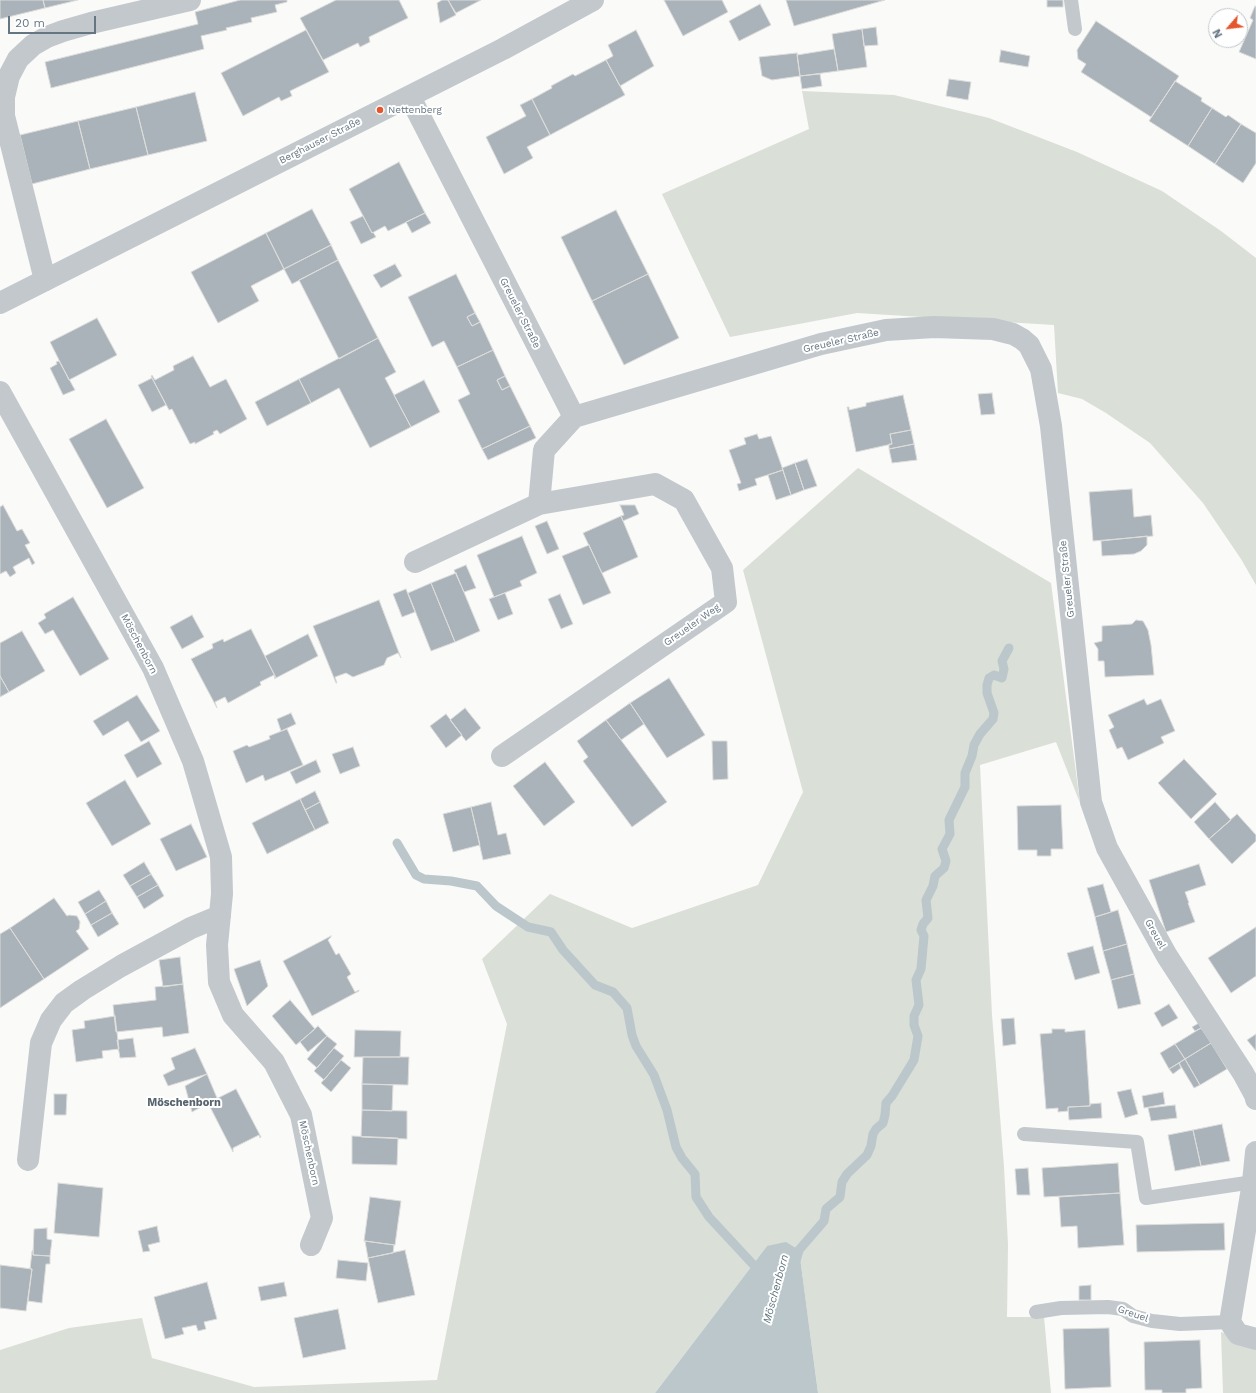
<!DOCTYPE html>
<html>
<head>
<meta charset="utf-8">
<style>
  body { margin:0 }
  #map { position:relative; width:1256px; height:1393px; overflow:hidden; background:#fafaf8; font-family:"Work Sans",sans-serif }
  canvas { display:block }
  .north { position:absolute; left:1208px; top:8px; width:40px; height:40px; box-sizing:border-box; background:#fff; border:1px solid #c1c8cd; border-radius:50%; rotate:242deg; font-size:11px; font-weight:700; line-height:16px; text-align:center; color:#657683 }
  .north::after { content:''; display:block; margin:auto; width:14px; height:18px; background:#e4572e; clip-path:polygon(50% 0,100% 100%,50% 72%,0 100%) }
  .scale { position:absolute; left:8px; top:16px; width:88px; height:18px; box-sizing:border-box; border:2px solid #657683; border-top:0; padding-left:5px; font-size:12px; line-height:14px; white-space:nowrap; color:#657683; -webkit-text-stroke:3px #fff; paint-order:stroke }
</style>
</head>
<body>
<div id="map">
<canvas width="1256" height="1393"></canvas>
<div class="north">N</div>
<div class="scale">20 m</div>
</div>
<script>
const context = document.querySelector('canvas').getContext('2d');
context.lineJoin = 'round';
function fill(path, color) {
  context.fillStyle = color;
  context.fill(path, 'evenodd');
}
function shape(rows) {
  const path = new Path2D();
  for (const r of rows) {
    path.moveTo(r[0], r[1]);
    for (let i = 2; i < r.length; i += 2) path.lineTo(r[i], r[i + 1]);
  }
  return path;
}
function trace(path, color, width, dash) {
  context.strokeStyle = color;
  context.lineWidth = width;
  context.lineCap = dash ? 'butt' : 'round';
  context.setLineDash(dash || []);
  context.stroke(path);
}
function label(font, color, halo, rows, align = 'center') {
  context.font = font + ' "Work Sans",sans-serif';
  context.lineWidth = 4;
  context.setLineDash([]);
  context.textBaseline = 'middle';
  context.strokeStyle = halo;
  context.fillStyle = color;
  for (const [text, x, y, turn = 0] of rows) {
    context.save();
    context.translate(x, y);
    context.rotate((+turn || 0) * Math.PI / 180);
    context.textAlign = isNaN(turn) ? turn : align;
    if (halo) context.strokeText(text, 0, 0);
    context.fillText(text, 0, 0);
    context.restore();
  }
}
const green = shape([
  [802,91,894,95,989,118,1077,152,1162,191,1221,231,1256,258,1256,585,1241,559,1203,503,1150,443,1106,413,1082,399,1058,393,1054,325,857,313,730,337,662,194,809,129],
  [858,468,1051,583,1080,803,1056,742,980,765,992,1015,1004,1167,1008,1245,1007,1317,1044,1317,1051,1393,818,1393,799,1250,767,1246,655,1393,0,1393,0,1350,69,1328,142,1318,152,1358,254,1387,437,1380,507,1024,482,959,550,894,632,928,758,885,803,792,743,570],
  [1221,1332,1256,1343,1256,1393,1223,1393]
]);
const water = shape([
  [786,1242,799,1250,818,1393,655,1393,767,1246]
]);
const stream = shape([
  [397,843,416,875,424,879,451,881,477,886,496,906,528,927,551,932,563,950,595,985,613,992,627,1008,632,1035,636,1046,654,1075,667,1110,676,1147,682,1158,695,1174,696,1197,709,1217,761,1273],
  [796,1261,799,1250,824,1221,826,1209,840,1197,842,1182,847,1174,867,1155,871,1146,873,1134,876,1129,883,1123,885,1115,886,1103,892,1096,914,1060,918,1036,914,1025,914,1016,919,1005,916,980,921,969,924,936,921,930,923,924,928,918,926,900,933,886,935,876,944,868,946,861,942,849,950,834,949,820,965,787,965,773,972,756,974,745,980,734,993,719,994,713,987,693,987,685,989,678,994,675,1002,678,1004,669,1002,661,1009,648]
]);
const building = shape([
  [0,0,43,0,45,8,0,19,0,0],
  [43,0,78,0,45,8,43,0],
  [240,0,287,0,287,2,275,5,277,12,251,18,252,22,226,28,227,30,201,36,204,49,51,88,45,62,198,24,195,12,240,0],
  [336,0,399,0,408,18,369,37,370,42,360,47,358,43,323,60,300,18,336,0],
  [442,0,448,0,456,15,440,23,437,3,442,0],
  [448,0,481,0,456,13,448,0],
  [664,0,722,0,728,12,683,36,664,0],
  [786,0,885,0,794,26,786,0],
  [1047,0,1063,0,1063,7,1047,7,1047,0],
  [760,4,771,25,739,41,729,21,760,4],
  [1255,6,1256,7,1256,59,1239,52,1253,20,1250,18,1255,6],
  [1096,21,1179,76,1151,117,1081,72,1086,64,1078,59,1077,50,1096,21],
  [876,27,878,45,864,46,862,29,876,27],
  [862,29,867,67,838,71,832,34,862,29],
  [306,30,329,72,290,91,292,96,281,101,279,97,243,116,221,73,306,30],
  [636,30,654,66,620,86,606,60,613,56,608,45,636,30],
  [834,49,838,71,800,76,797,55,834,49],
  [1001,50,1030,56,1028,67,999,62,1001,50],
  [797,53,800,76,772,80,762,76,759,57,797,53],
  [606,60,625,95,550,135,532,99,552,88,551,86,573,74,575,76,606,60],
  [820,74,822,86,802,89,800,76,820,74],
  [949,79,971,82,968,100,946,96,949,79],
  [1175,81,1202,98,1201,101,1212,108,1188,146,1149,121,1175,81],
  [195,92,207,141,148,155,136,107,195,92],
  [532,99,550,135,527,147,533,158,504,174,486,137,526,116,520,105,532,99],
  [136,107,148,155,90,169,78,121,136,107],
  [1212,108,1226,117,1228,115,1241,124,1215,164,1188,146,1212,108],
  [78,121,90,169,32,184,20,135,78,121],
  [1241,124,1256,133,1256,163,1243,183,1215,164,1241,124],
  [399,162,425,213,388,231,385,226,372,233,349,189,399,162],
  [312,209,331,245,284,269,266,233,312,209],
  [616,210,648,274,592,301,561,237,616,210],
  [425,213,431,223,412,233,406,222,425,213],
  [363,216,372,233,373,232,376,237,361,244,350,222,363,216],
  [266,233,284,269,251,286,259,301,218,323,191,272,266,233],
  [331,245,338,260,292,284,284,269,331,245],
  [338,260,378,338,339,359,299,280,338,260],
  [395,264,402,276,381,288,373,275,395,264],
  [456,274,475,313,467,317,472,326,480,322,493,350,457,367,444,341,432,347,408,297,456,274],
  [648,274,679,338,624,365,592,301,648,274],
  [475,313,480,322,472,326,467,317,475,313],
  [97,318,117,355,69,380,50,342,97,318],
  [378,338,396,372,385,378,411,427,370,448,339,388,311,403,299,379,378,338],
  [493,350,505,376,497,380,502,390,510,386,530,426,482,449,458,400,470,394,457,367,493,350],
  [193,356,210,387,226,379,247,419,220,434,217,430,213,432,214,434,195,444,195,442,190,444,172,409,169,410,151,376,152,375,155,380,174,370,173,366,193,356],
  [59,361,75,390,63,395,50,368,57,364,56,362,59,361],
  [505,376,510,386,502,390,497,380,505,376],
  [152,378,166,405,152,412,138,385,152,378],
  [299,379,311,403,267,426,255,402,299,379],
  [424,380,440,412,411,427,394,395,424,380],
  [992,393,995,414,981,415,978,394,992,393],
  [903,395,911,430,890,434,892,444,856,452,847,407,849,407,849,410,866,406,866,403,903,395],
  [106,419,144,488,107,508,69,439,106,419],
  [530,426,536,438,488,460,482,449,530,426],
  [911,430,914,444,889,449,889,444,892,444,890,434,911,430],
  [757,434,759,439,771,436,783,470,755,479,757,485,739,491,737,484,741,483,729,450,746,444,744,438,757,434],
  [914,444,917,460,892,463,889,449,914,444],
  [807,459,817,486,804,490,795,463,807,459],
  [795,463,804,490,791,495,782,468,795,463],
  [783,470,791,495,776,500,768,475,783,470],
  [1132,489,1134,517,1151,515,1153,536,1093,541,1089,492,1132,489],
  [3,505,17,531,22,529,30,543,25,545,35,563,32,565,29,558,13,567,16,573,10,577,6,571,0,574,0,507,3,505],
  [620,505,635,505,639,514,623,521,621,516,624,515,620,505],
  [621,516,638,557,602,573,583,533,621,516],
  [547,521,559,549,547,554,535,526,547,521],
  [522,536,537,573,520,581,522,586,494,597,477,555,522,536],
  [1147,536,1147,545,1141,551,1134,554,1102,556,1101,541,1147,536],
  [589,545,611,593,583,605,562,556,589,545],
  [466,565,476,588,464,592,454,570,466,565],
  [456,573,480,631,455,642,431,583,456,573],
  [431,583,455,642,431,651,408,593,431,583],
  [406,589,415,612,402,617,393,594,406,589],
  [505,593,513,614,498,620,489,599,505,593],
  [560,594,573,624,561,629,548,599,560,594],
  [73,597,109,659,80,676,53,630,45,634,38,623,46,618,44,614,73,597],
  [379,600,401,658,398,653,387,658,384,665,353,677,346,673,335,677,337,683,336,683,313,626,379,600],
  [192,615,204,637,182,649,170,627,192,615],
  [1136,620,1143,621,1148,630,1151,645,1154,675,1105,677,1104,661,1098,661,1098,649,1094,643,1102,641,1102,626,1132,624,1136,620],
  [251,629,276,678,275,679,274,675,260,682,261,685,228,703,225,697,215,702,217,708,191,659,213,648,212,644,223,639,224,642,251,629],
  [22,631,45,671,9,692,0,676,0,643,22,631],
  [308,634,318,656,276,678,265,656,308,634],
  [0,676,9,692,0,697,0,676],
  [669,678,705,735,667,758,630,703,669,678],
  [137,695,160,731,141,742,128,721,103,736,93,721,137,695],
  [1144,699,1147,705,1161,699,1175,731,1161,737,1164,743,1128,760,1122,747,1117,749,1109,730,1114,727,1108,715,1144,699],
  [630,703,644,724,621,740,606,720,630,703],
  [465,708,481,728,466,741,450,720,465,708],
  [291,713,296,724,281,731,277,719,291,713],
  [446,714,462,735,446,748,430,726,446,714],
  [606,720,667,802,632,827,583,761,588,757,577,741,606,720],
  [287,729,303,765,265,781,263,775,246,783,233,751,247,745,249,747,270,739,269,736,287,729],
  [149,741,162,764,137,778,124,755,149,741],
  [712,741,727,741,728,779,713,780,712,741],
  [353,747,360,766,340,774,332,754,353,747],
  [1184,759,1217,794,1191,819,1158,783,1184,759],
  [316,760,321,772,296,784,290,772,316,760],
  [545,762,575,802,544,826,513,786,545,762],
  [125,780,151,824,112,846,86,803,125,780],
  [315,791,320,802,305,810,300,799,315,791],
  [300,799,315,830,267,854,252,823,300,799],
  [320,802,329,823,315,830,305,810,320,802],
  [491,802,498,835,506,833,511,854,483,860,471,807,491,802],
  [1215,802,1231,820,1209,839,1194,822,1215,802],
  [1061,805,1063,849,1051,849,1051,856,1037,856,1037,850,1018,850,1017,806,1061,805],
  [471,807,480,845,453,852,443,814,471,807],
  [1237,814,1256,835,1256,841,1232,864,1209,839,1237,814],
  [191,824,207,857,176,871,160,839,191,824],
  [144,862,151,874,130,886,123,875,144,862],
  [1199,864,1206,885,1185,892,1189,903,1188,903,1195,922,1166,932,1149,880,1199,864],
  [151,874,158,885,137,897,130,886,151,874],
  [1103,884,1111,912,1095,917,1087,888,1103,884],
  [158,885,164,896,144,909,137,897,158,885],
  [99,890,106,901,85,914,78,902,99,890],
  [54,898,67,916,69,915,77,916,80,922,79,929,76,931,89,949,44,979,10,928,54,898],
  [106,901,112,913,91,925,85,914,106,901],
  [1118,910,1127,944,1103,951,1095,917,1118,910],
  [112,913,119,924,98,937,91,925,112,913],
  [1256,927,1256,976,1231,993,1208,958,1256,927],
  [10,928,44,979,0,1008,0,934,10,928],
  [331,936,331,937,328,940,336,955,339,953,351,974,347,977,355,992,359,990,359,991,312,1016,283,961,331,936],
  [1127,944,1134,974,1111,980,1103,951,1127,944],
  [1093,946,1100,973,1075,980,1067,953,1093,946],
  [180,957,183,984,163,987,159,960,180,957],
  [260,960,268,986,247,1006,234,969,260,960],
  [1134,974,1141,1004,1118,1009,1111,980,1134,974],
  [183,984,189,1033,163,1037,162,1027,116,1032,113,1005,156,1000,155,987,183,984],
  [290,1000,315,1029,296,1045,272,1016,290,1000],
  [1169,1004,1178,1018,1162,1027,1154,1013,1169,1004],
  [115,1016,119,1049,102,1051,103,1058,76,1062,72,1030,85,1028,84,1021,115,1016],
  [1014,1018,1016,1044,1003,1046,1001,1019,1014,1018],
  [1199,1023,1201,1028,1195,1031,1192,1027,1199,1023],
  [318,1026,327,1036,308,1052,300,1042,318,1026],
  [1201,1028,1211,1043,1185,1059,1175,1044,1201,1028],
  [1052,1029,1065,1029,1065,1032,1085,1030,1090,1106,1068,1107,1068,1111,1058,1112,1058,1108,1046,1109,1040,1034,1052,1033,1052,1029],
  [355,1030,401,1031,400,1057,354,1057,355,1030],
  [1256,1034,1256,1051,1247,1040,1256,1034],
  [327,1036,337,1044,317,1068,307,1059,327,1036],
  [133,1038,136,1057,120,1058,117,1040,133,1038],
  [1211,1043,1227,1069,1200,1085,1185,1059,1211,1043],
  [1175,1044,1185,1059,1169,1069,1160,1053,1175,1044],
  [195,1048,207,1074,168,1086,163,1075,175,1069,171,1058,195,1048],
  [334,1048,344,1056,324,1080,314,1071,334,1048],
  [363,1057,409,1057,408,1085,362,1084,363,1057],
  [1185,1059,1200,1085,1194,1088,1179,1063,1185,1059],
  [341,1060,351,1068,331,1092,321,1083,341,1060],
  [1179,1063,1181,1068,1173,1074,1169,1069,1179,1063],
  [207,1074,217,1098,192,1112,185,1086,207,1074],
  [362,1084,393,1085,392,1111,362,1110,362,1084],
  [236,1089,261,1137,260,1138,259,1135,233,1148,233,1152,208,1103,236,1089],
  [1131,1089,1138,1114,1125,1118,1117,1092,1131,1089],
  [1163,1092,1165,1104,1144,1108,1142,1096,1163,1092],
  [54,1094,67,1094,66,1115,54,1115,54,1094],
  [1101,1103,1102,1118,1069,1120,1068,1107,1090,1106,1090,1104,1101,1103],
  [1175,1105,1177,1118,1151,1121,1148,1108,1175,1105],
  [362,1110,407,1111,407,1139,361,1137,362,1110],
  [1222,1124,1230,1161,1201,1166,1193,1130,1222,1124],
  [1193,1130,1201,1166,1175,1171,1168,1135,1193,1130],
  [352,1136,398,1138,397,1165,352,1164,352,1136],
  [1118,1163,1120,1193,1044,1197,1042,1168,1118,1163],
  [1028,1168,1030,1195,1017,1195,1015,1169,1028,1168],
  [58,1183,103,1188,99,1237,54,1233,58,1183],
  [1120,1193,1124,1245,1078,1248,1077,1226,1061,1227,1059,1197,1120,1193],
  [370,1197,401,1201,395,1245,364,1241,370,1197],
  [1224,1223,1225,1250,1137,1252,1136,1225,1224,1223],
  [157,1226,160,1242,148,1245,150,1251,143,1252,138,1231,157,1226],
  [47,1228,47,1239,52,1240,50,1256,33,1255,34,1229,47,1228],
  [365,1241,394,1245,393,1253,368,1258,365,1241],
  [33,1250,33,1255,50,1256,50,1264,46,1264,42,1303,28,1301,32,1269,30,1269,32,1251,33,1250],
  [405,1250,415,1295,378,1303,368,1258,405,1250],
  [338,1260,368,1263,366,1281,336,1278,338,1260],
  [0,1265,32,1269,26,1311,0,1308,0,1265],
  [207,1282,217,1319,204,1322,206,1329,198,1331,196,1325,182,1328,184,1334,165,1339,154,1297,207,1282],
  [284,1282,287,1296,261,1301,258,1287,284,1282],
  [1091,1285,1091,1300,1079,1300,1079,1286,1091,1285],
  [338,1309,346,1349,303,1358,294,1318,338,1309],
  [1109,1328,1111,1387,1065,1389,1063,1329,1109,1328],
  [1200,1340,1202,1388,1186,1389,1186,1393,1162,1393,1162,1390,1145,1390,1144,1342,1200,1340]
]);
const service = shape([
  [1071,0,1075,29],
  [1024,1134,1137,1142,1146,1198,1253,1182],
  [1036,1312,1061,1308,1108,1307,1123,1309,1133,1316,1152,1321,1180,1324,1230,1322]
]);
const minor = shape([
  [410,97,574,417,821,344,886,330,934,327,993,329,1013,334,1022,339,1029,345,1041,369,1051,426,1091,802,1107,848,1167,956,1243,1073,1255,1095,1256,1099],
  [45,280,4,116,4,97,9,76,18,59,33,45,47,37,63,31,91,23,190,0],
  [0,392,153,668,193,761,221,857,222,894,217,945,219,982,233,1015,274,1062,301,1115,322,1218,311,1245],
  [415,562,539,504,544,450,574,417],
  [502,756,726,602,722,568,684,500,655,484,539,504],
  [1256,1152,1253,1182,1230,1322,1238,1334,1256,1339],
  [28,1160,41,1043,51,1020,64,1003,82,990,121,966,191,928,220,916]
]);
const tertiary = shape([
  [0,303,503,49,593,0]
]);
const markers = [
  [380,110,4,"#e4572e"]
];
const poiNames = [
  ["Nettenberg",388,110]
];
const streetNames = [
  ["Berghauser Straße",320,141,-27],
  ["Greueler Straße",520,313,63],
  ["Greueler Straße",841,341,-13],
  ["Greueler Straße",1067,579,-96],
  ["Greueler Weg",692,625,-35],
  ["Möschenborn",139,644,62],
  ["Greuel",1155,934,61],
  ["Möschenborn",309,1153,78],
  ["Greuel",1133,1314,19]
];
const neighbourhoodNames = [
  ["Möschenborn",184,1103]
];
const waterNames = [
  ["Möschenborn",776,1289,-75]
];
fill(green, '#dadfd7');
fill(water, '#bbc7cb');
trace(stream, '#bbc7cb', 9);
fill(building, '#aab3b9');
trace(building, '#dcdcda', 1);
trace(service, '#c3c8cc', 14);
trace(minor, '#c3c8cc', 22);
trace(tertiary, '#c3c8cc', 22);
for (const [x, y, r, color] of markers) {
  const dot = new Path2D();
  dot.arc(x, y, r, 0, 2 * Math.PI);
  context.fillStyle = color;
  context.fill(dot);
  trace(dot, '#fff', 1.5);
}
label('10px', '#657683', '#fff', poiNames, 'left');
label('10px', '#657683', '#fff', streetNames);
label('bold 11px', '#57646e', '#fff', neighbourhoodNames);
label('italic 11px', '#60757c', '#fff', waterNames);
</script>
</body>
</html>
